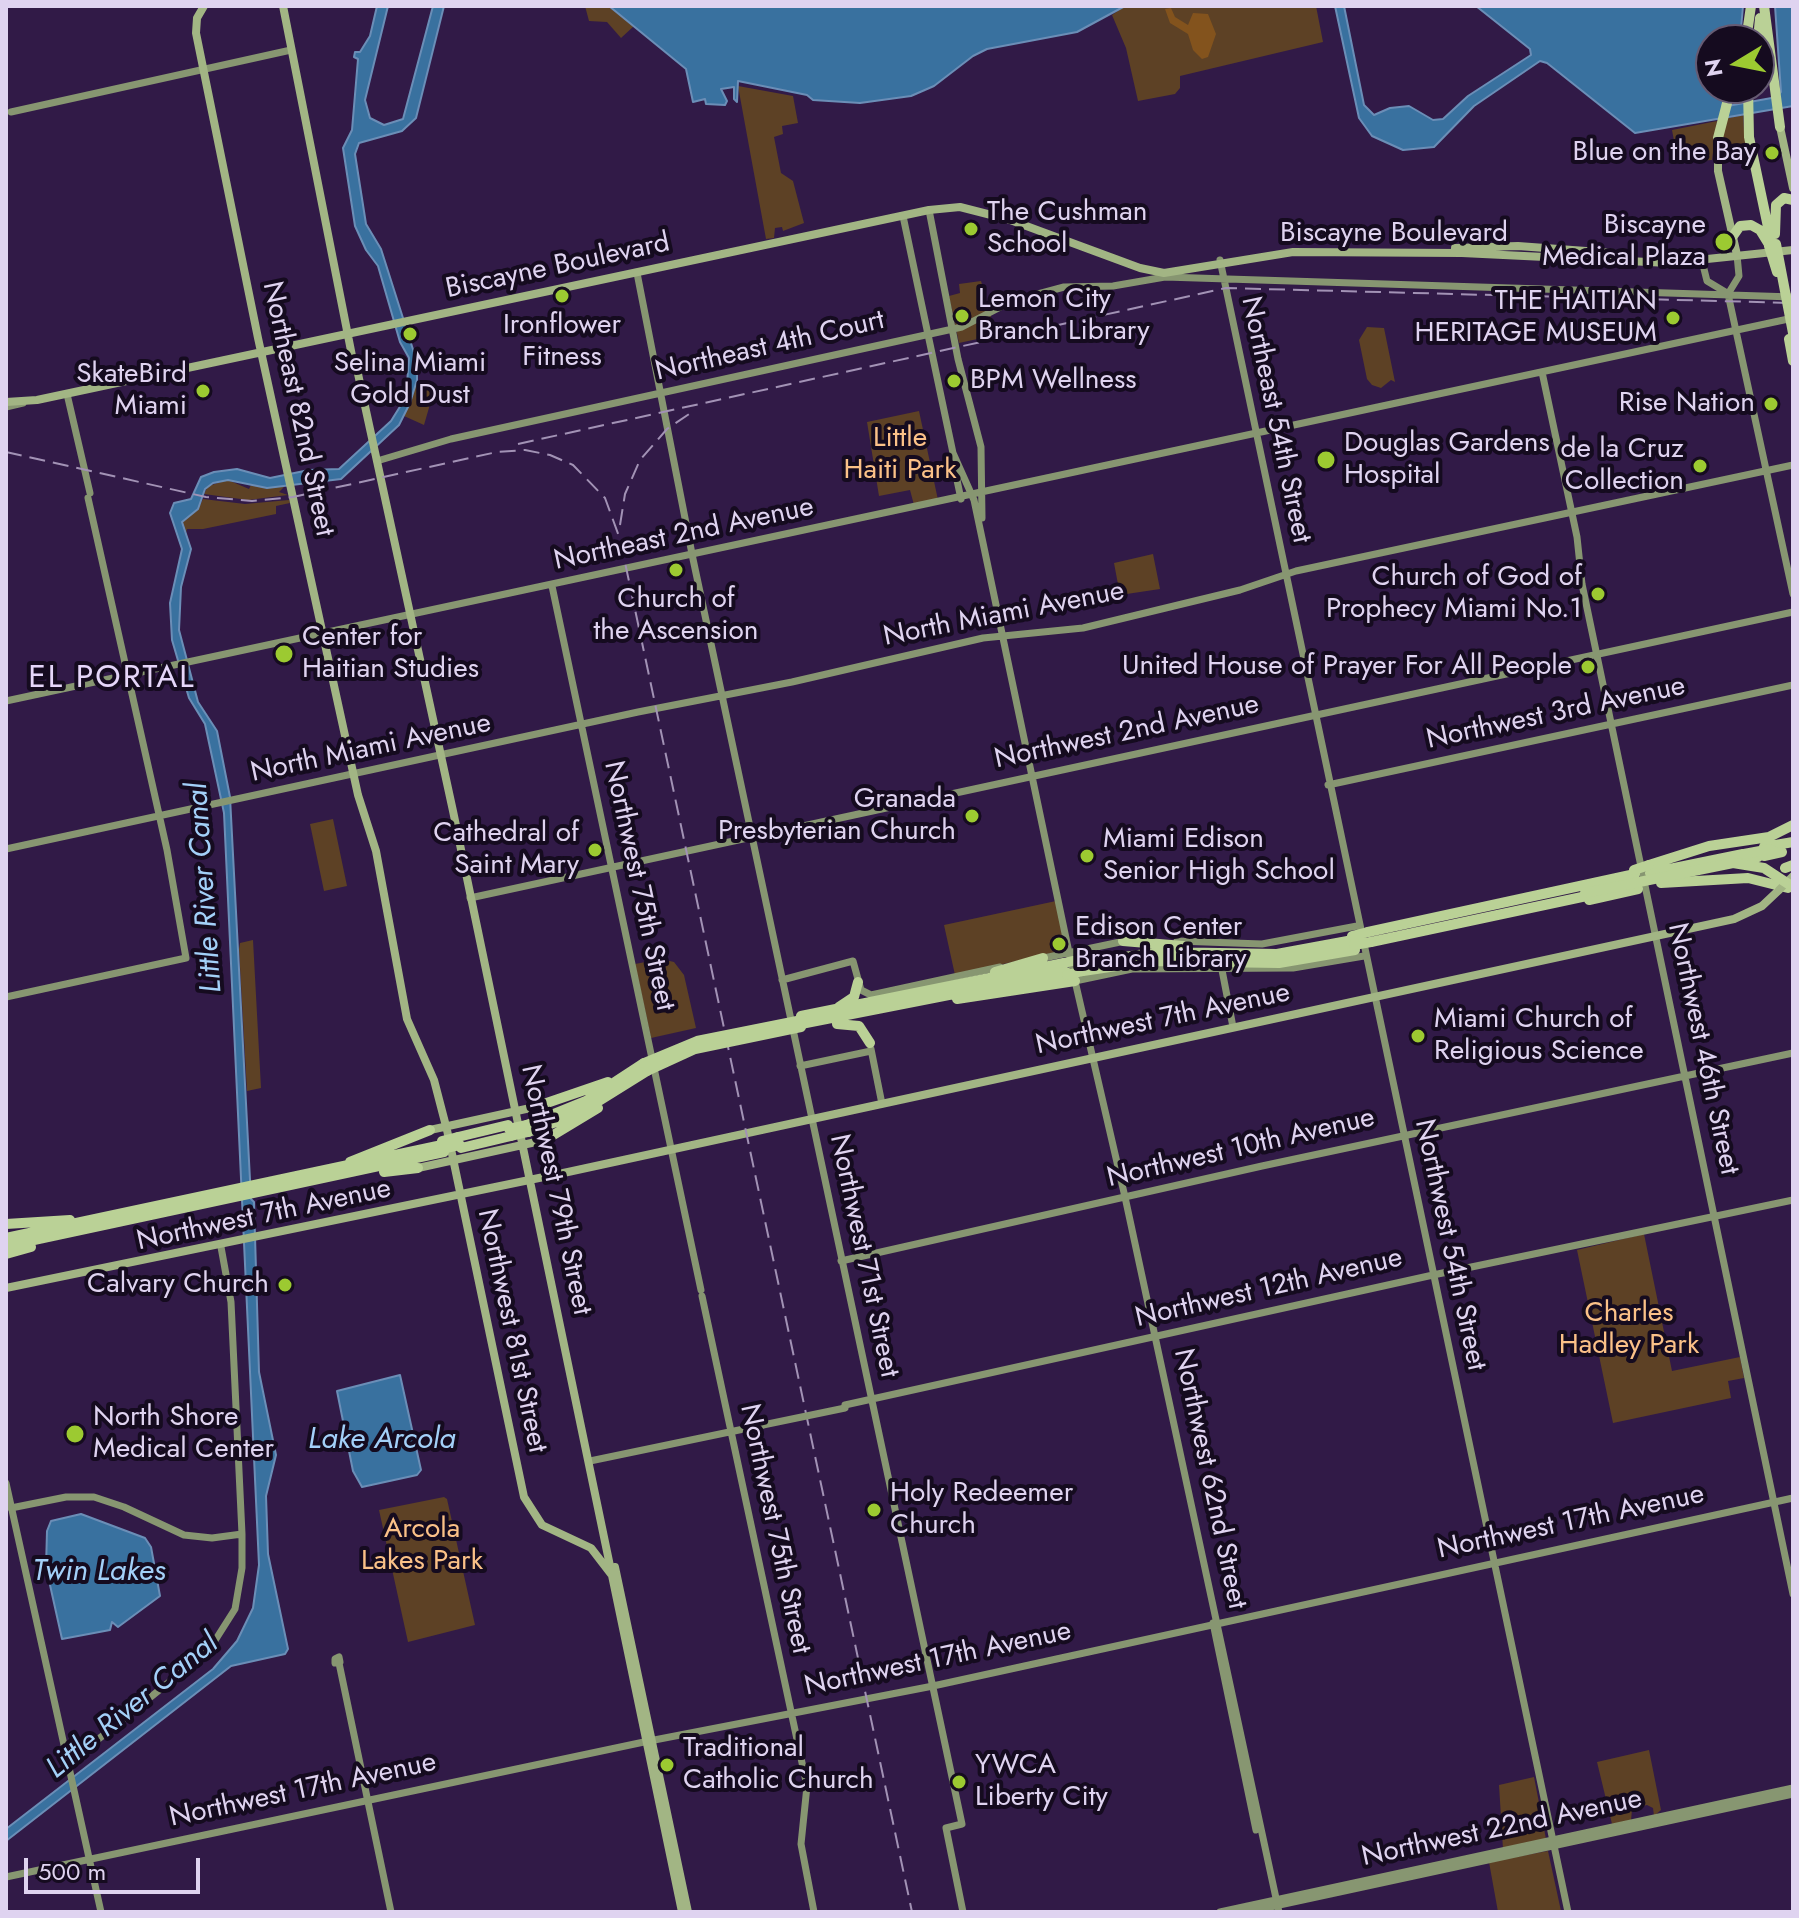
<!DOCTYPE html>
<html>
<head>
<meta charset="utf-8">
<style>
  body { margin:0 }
  #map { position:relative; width:1799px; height:1918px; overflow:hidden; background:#311a47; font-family:Jost,sans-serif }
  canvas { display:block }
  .frame { position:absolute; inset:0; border:8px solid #dfd3f0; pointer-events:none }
  .north { position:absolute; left:1695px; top:24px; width:80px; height:80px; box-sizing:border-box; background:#150b1f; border:2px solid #665b73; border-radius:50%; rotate:260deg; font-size:22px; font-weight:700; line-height:32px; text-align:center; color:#dfd3f0 }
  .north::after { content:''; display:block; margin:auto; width:28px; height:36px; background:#9cca31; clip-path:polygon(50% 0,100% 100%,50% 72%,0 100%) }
  .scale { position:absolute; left:24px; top:1858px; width:176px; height:36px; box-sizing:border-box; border:4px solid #dfd3f0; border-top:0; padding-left:10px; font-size:24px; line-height:28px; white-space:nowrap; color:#dfd3f0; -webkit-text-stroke:6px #150b1f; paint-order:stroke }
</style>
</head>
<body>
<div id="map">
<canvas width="1799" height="1918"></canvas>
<div class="frame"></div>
<div class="north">N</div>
<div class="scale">500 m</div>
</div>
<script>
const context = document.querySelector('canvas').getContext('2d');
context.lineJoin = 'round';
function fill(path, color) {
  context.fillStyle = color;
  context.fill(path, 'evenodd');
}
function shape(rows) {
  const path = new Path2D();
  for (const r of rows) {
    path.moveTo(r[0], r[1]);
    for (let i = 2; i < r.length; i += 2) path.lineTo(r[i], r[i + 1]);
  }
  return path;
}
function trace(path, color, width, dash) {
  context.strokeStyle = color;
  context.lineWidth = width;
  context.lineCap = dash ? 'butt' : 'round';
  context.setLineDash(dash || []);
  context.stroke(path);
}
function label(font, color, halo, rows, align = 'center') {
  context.font = font + ' Jost,sans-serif';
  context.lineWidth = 8;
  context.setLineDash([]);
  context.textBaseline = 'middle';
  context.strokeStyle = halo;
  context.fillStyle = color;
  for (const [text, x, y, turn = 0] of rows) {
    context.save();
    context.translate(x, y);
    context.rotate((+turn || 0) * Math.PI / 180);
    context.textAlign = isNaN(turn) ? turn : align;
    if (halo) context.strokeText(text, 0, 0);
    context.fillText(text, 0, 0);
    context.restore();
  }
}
const green = shape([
  [585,6,608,6,634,26,621,38,607,22,589,21],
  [1125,6,1316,6,1323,42,1180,76,1180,88,1175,94,1138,101,1126,48,1112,15],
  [738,86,793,96,798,123,782,126,783,134,774,137,781,173,793,181,804,223,783,231,782,227,775,228,774,238,766,239],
  [1743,115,1744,131,1748,157,1721,144,1724,119],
  [1717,121,1712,160,1678,162,1672,130],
  [981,281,996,335,959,343,949,296,960,293,959,284],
  [1367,327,1384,328,1395,382,1391,380,1381,388,1372,385,1367,379,1359,340],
  [425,381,433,394,424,425,404,416,416,384],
  [919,411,938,500,914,505,910,490,879,496,867,422],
  [228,480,249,489,251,485,267,488,286,485,279,492,288,495,248,500,204,494,208,486],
  [203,499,245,504,289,500,290,503,276,506,276,514,203,529,187,529,186,533,182,522,198,509],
  [1153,554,1160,589,1120,595,1114,563],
  [333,819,347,886,324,891,310,824],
  [1056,901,1065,950,955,975,944,925],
  [253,940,261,1088,247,1091,239,949,240,943],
  [661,959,674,962,684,975,696,1028,651,1038,635,964],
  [1644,1234,1672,1371,1740,1357,1744,1378,1728,1381,1731,1398,1613,1423,1577,1250],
  [444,1497,447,1499,475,1625,408,1642,379,1510],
  [1649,1750,1661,1810,1654,1816,1653,1808,1647,1805,1632,1809,1631,1821,1612,1824,1597,1762],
  [1534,1777,1546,1839,1503,1849,1499,1785],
  [1548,1851,1561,1911,1498,1912,1489,1862]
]);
const forest = shape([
  [1171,8,1175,17,1188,25,1193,13,1208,14,1216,34,1208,57,1202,59,1193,50,1188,34,1170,23,1165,9]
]);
const water = shape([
  [377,6,388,6,365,100,370,118,384,125,403,119,433,6,444,6,416,118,402,131,359,143,355,154,366,224,381,249,417,362,417,380,410,403,399,425,341,479,267,488,228,480,213,483,205,489,198,509,182,522,191,549,181,587,179,630,198,702,217,731,230,797,251,1199,254,1202,259,1372,276,1455,266,1496,268,1554,288,1649,285,1654,231,1666,6,1841,6,1829,213,1669,237,1641,253,1608,259,1565,224,813,205,724,189,698,172,640,170,603,182,549,170,513,174,503,191,499,201,477,214,472,237,469,270,478,309,470,339,469,391,421,406,397,409,358,400,342,378,266,366,250,355,226,343,148,352,130,358,59,354,57,355,52,360,52,370,36,377,6],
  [609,6,1125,6,1077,32,987,49,973,56,934,86,911,96,860,103,813,100,807,95,738,81,737,102,734,99,734,87,721,89,727,101,725,105,706,104,705,99,693,102,686,69,609,6],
  [1335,6,1344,6,1364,105,1374,115,1390,108,1409,106,1433,120,1443,119,1468,96,1531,55,1530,49,1476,6,1743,6,1740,40,1711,40,1711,88,1726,88,1722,107,1777,97,1781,92,1775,6,1793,6,1793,106,1635,133,1547,63,1540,61,1474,106,1434,147,1403,150,1372,136,1359,118,1335,6],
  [400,1375,421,1470,417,1475,362,1487,353,1471,337,1391,400,1375],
  [81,1514,145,1538,151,1547,160,1596,118,1627,112,1622,110,1630,62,1639,46,1567,47,1531,51,1521,81,1514]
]);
const secondary = shape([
  [11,112,291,50],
  [929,210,958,359,981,447,982,518],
  [903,216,953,453,974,500,1075,981,1125,1197,1279,1912],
  [1220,260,1568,1912],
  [1702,261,1707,281,1727,293],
  [637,273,693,559,962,1824,946,1828,963,1912],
  [1728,294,1793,594],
  [1728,294,1739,276,1737,255],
  [1542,372,1577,537,1582,584,1793,1594],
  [67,394,90,493],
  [6,407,23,403],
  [377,461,451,439,962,327,1012,301,1064,287,1113,286,1165,277,1793,297],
  [954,466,961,499],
  [552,586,701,1290],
  [6,701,1793,318],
  [1328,785,1793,685],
  [6,849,638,712,792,682,983,638,1083,628,1240,590,1296,571,1793,465],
  [470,898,1793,612],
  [1177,941,1262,944,1357,926],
  [1039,959,1125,941],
  [1222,970,1233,1027],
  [782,980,853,961,861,990,871,995,1000,967],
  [1075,981,1132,969,1293,968,1364,956],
  [6,997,186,958,167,850,88,498],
  [871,1049,882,1104],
  [800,1066,871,1051],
  [841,1261,1262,1166,1793,1053],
  [702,1296,807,1786,801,1844,814,1912],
  [845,1405,1433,1275,1793,1200],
  [590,1461,763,1425],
  [6,1483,101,1912],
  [11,1508,66,1497,94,1497,124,1507,184,1535,212,1538,242,1534],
  [1213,1623,1256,1830],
  [339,1657,340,1662,335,1663,335,1659,339,1657],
  [339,1663,391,1912],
  [70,1762,209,1650,235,1609,242,1568,242,1534,231,1302,221,1247],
  [6,1877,644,1742,933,1686,1793,1498],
  [1220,1912,1793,1788],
  [1247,1912,1793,1794]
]);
const primary = shape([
  [204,6,197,18,196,33,258,338,358,795,376,851,407,1019,434,1080,447,1130,524,1497,542,1525,591,1548,611,1574],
  [283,6,354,366],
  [1780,127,1793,188],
  [1718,138,1718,171,1737,255],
  [1002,217,1140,268,1164,273,1293,252,1462,253,1669,263,1793,250],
  [1455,248,1518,246,1613,253],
  [355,360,453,811,682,1912],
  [6,402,37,400,929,210,960,207,1003,218],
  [430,1130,535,1107],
  [418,1168,545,1140],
  [6,1288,568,1172,1734,919,1762,906,1779,890],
  [615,1567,688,1912]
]);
const highway = shape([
  [1764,6,1780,127],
  [1746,40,1751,6],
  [1758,40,1760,18],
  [1748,88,1749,137,1772,246],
  [1718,138,1731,88],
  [1775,234,1776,205,1784,198,1793,200],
  [1733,236,1740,226,1751,225,1760,230,1768,243],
  [1789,339,1793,361],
  [1764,847,1793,842],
  [1736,862,1758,857],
  [1649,865,1709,846,1769,837,1793,825],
  [1650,873,1743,854],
  [1661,883,1748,878,1788,888],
  [1589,900,1638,889],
  [1368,932,1635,874],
  [1123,941,1183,946,1187,949],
  [1371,942,1596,894],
  [1081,963,1160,952,1277,954,1353,940],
  [1083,971,1150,961,1279,963,1355,950],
  [995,972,1043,958],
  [957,999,1075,981],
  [839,1007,854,997,858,982],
  [801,1016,1064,963],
  [801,1024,1066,972],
  [837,1024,859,1026,870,1043],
  [535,1107,608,1082],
  [527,1125,586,1101,644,1063],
  [528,1132,578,1114,647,1071],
  [458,1137,508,1125],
  [545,1140,598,1108],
  [461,1148,511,1136],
  [350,1162,430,1130],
  [384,1172,418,1168],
  [6,1224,70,1220],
  [6,1238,442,1145],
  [6,1246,444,1152],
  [6,1254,31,1247]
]);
const rail = shape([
  [518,444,1226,288,1793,303],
  [6,452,206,497,252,501,293,497,497,452,525,450,550,455,573,465,605,498,620,539,912,1912],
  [620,525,625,494,640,460,667,429,695,410]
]);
const secondaryBridge = shape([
  [763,1425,845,1408]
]);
const primaryBridge = shape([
  [1779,890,1793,876]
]);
const highwayBridge = shape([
  [1776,244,1793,333],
  [1769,246,1777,272],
  [1744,854,1771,849],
  [1764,856,1782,852],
  [1785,868,1793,865],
  [1634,870,1649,865],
  [1585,893,1733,863,1764,868,1793,887],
  [1352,936,1368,932],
  [1354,945,1371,942],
  [1064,963,1081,959],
  [1067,975,1083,971],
  [644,1063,697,1041,802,1020],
  [647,1071,695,1049,801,1027],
  [509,1129,527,1125],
  [511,1136,528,1132],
  [442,1141,458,1137],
  [443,1149,460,1145]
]);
const markers = [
  [1772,153,8,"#9cca31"],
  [971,229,8,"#9cca31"],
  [1724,242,10,"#9cca31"],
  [562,296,8,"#9cca31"],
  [962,316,8,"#9cca31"],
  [1673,318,8,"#9cca31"],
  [410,334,8,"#9cca31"],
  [954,381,8,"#9cca31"],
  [203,391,8,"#9cca31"],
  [1771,404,8,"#9cca31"],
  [1326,460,10,"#9cca31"],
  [1700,466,8,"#9cca31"],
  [676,570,8,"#9cca31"],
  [1598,594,8,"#9cca31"],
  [284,654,10,"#9cca31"],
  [1588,667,8,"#9cca31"],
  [972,816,8,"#9cca31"],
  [595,850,8,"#9cca31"],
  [1087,856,8,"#9cca31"],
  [1059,944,8,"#9cca31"],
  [1418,1036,8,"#9cca31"],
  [285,1285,8,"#9cca31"],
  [75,1434,10,"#9cca31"],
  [874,1510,8,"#9cca31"],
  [667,1765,8,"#9cca31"],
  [959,1782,8,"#9cca31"]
];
const poiNames = [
  ["Blue on the Bay",1756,153,"right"],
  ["The Cushman",987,213],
  ["School",987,245],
  ["Biscayne",1706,226,"right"],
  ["Medical Plaza",1706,258,"right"],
  ["Lemon City",978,300],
  ["Branch Library",978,332],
  ["THE HAITIAN",1657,302,"right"],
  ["HERITAGE MUSEUM",1657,334,"right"],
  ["Ironflower",562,326,"center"],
  ["Fitness",562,358,"center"],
  ["Selina Miami",410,364,"center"],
  ["Gold Dust",410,396,"center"],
  ["SkateBird",187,375,"right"],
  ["Miami",187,407,"right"],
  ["BPM Wellness",970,381],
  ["Rise Nation",1755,404,"right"],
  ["Douglas Gardens",1344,444],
  ["Hospital",1344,476],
  ["de la Cruz",1684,450,"right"],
  ["Collection",1684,482,"right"],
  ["Church of God of",1582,578,"right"],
  ["Prophecy Miami No.1",1582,610,"right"],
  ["Church of",676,600,"center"],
  ["the Ascension",676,632,"center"],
  ["Center for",302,638],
  ["Haitian Studies",302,670],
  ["United House of Prayer For All People",1572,667,"right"],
  ["Granada",956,800,"right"],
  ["Presbyterian Church",956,832,"right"],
  ["Cathedral of",579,834,"right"],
  ["Saint Mary",579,866,"right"],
  ["Miami Edison",1103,840],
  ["Senior High School",1103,872],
  ["Edison Center",1075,928],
  ["Branch Library",1075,960],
  ["Miami Church of",1434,1020],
  ["Religious Science",1434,1052],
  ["Calvary Church",269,1285,"right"],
  ["North Shore",93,1418],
  ["Medical Center",93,1450],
  ["Holy Redeemer",890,1494],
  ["Church",890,1526],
  ["Traditional",683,1749],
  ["Catholic Church",683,1781],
  ["YWCA",975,1766],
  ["Liberty City",975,1798]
];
const streetNames = [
  ["Biscayne Boulevard",1394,234],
  ["Biscayne Boulevard",558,267,-12],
  ["Northeast 4th Court",770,347,-13],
  ["Northeast 82nd Street",297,409,78],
  ["Northeast 54th Street",1275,420,78],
  ["Northeast 2nd Avenue",684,535,-12],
  ["North Miami Avenue",1004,615,-11],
  ["Northwest 3rd Avenue",1556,714,-12],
  ["Northwest 2nd Avenue",1127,733,-12],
  ["North Miami Avenue",371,749,-12],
  ["Northwest 75th Street",638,886,78],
  ["Northwest 7th Avenue",1163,1020,-12],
  ["Northwest 46th Street",1702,1049,78],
  ["Northwest 10th Avenue",1241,1149,-13],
  ["Northwest 79th Street",555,1190,78],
  ["Northwest 7th Avenue",264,1216,-12],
  ["Northwest 54th Street",1449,1245,78],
  ["Northwest 71st Street",863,1256,78],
  ["Northwest 12th Avenue",1269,1289,-13],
  ["Northwest 81st Street",511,1331,78],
  ["Northwest 62nd Street",1209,1479,78],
  ["Northwest 17th Avenue",1571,1523,-12],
  ["Northwest 75th Street",774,1529,78],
  ["Northwest 17th Avenue",938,1660,-12],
  ["Northwest 17th Avenue",303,1791,-12],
  ["Northwest 22nd Avenue",1502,1829,-12]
];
const parkNames = [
  ["Little",900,439],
  ["Haiti Park",900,471],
  ["Charles",1629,1314],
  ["Hadley Park",1629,1346],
  ["Arcola",422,1530],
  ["Lakes Park",422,1562]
];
const waterNames = [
  ["Little River Canal",206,888,-94],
  ["Lake Arcola",382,1441],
  ["Twin Lakes",99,1573],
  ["Little River Canal",133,1707,-39]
];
const quarterNames = [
  ["EL PORTAL",112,679]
];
fill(green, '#5d4125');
fill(forest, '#83531d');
fill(water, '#39719f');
trace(water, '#6b8eb7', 2);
trace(secondary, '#879671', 7);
trace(primary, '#a2b584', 8);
trace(highway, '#bad196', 10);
trace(rail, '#a292b5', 2, [16, 8]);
trace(secondaryBridge, '#879671', 7);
trace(primaryBridge, '#a2b584', 8);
trace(highwayBridge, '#bad196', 10);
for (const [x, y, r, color] of markers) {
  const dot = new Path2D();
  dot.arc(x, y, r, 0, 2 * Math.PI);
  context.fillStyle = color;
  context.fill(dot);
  trace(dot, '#150b1f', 3);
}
label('28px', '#dfd3f0', '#150b1f', poiNames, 'left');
label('28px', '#dfd3f0', '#150b1f', streetNames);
label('28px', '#fbc188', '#150b1f', parkNames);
label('italic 30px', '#a3d0f8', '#150b1f', waterNames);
context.letterSpacing = '2px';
label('32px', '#e5d6f9', '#150b1f', quarterNames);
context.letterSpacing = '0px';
</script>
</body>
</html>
